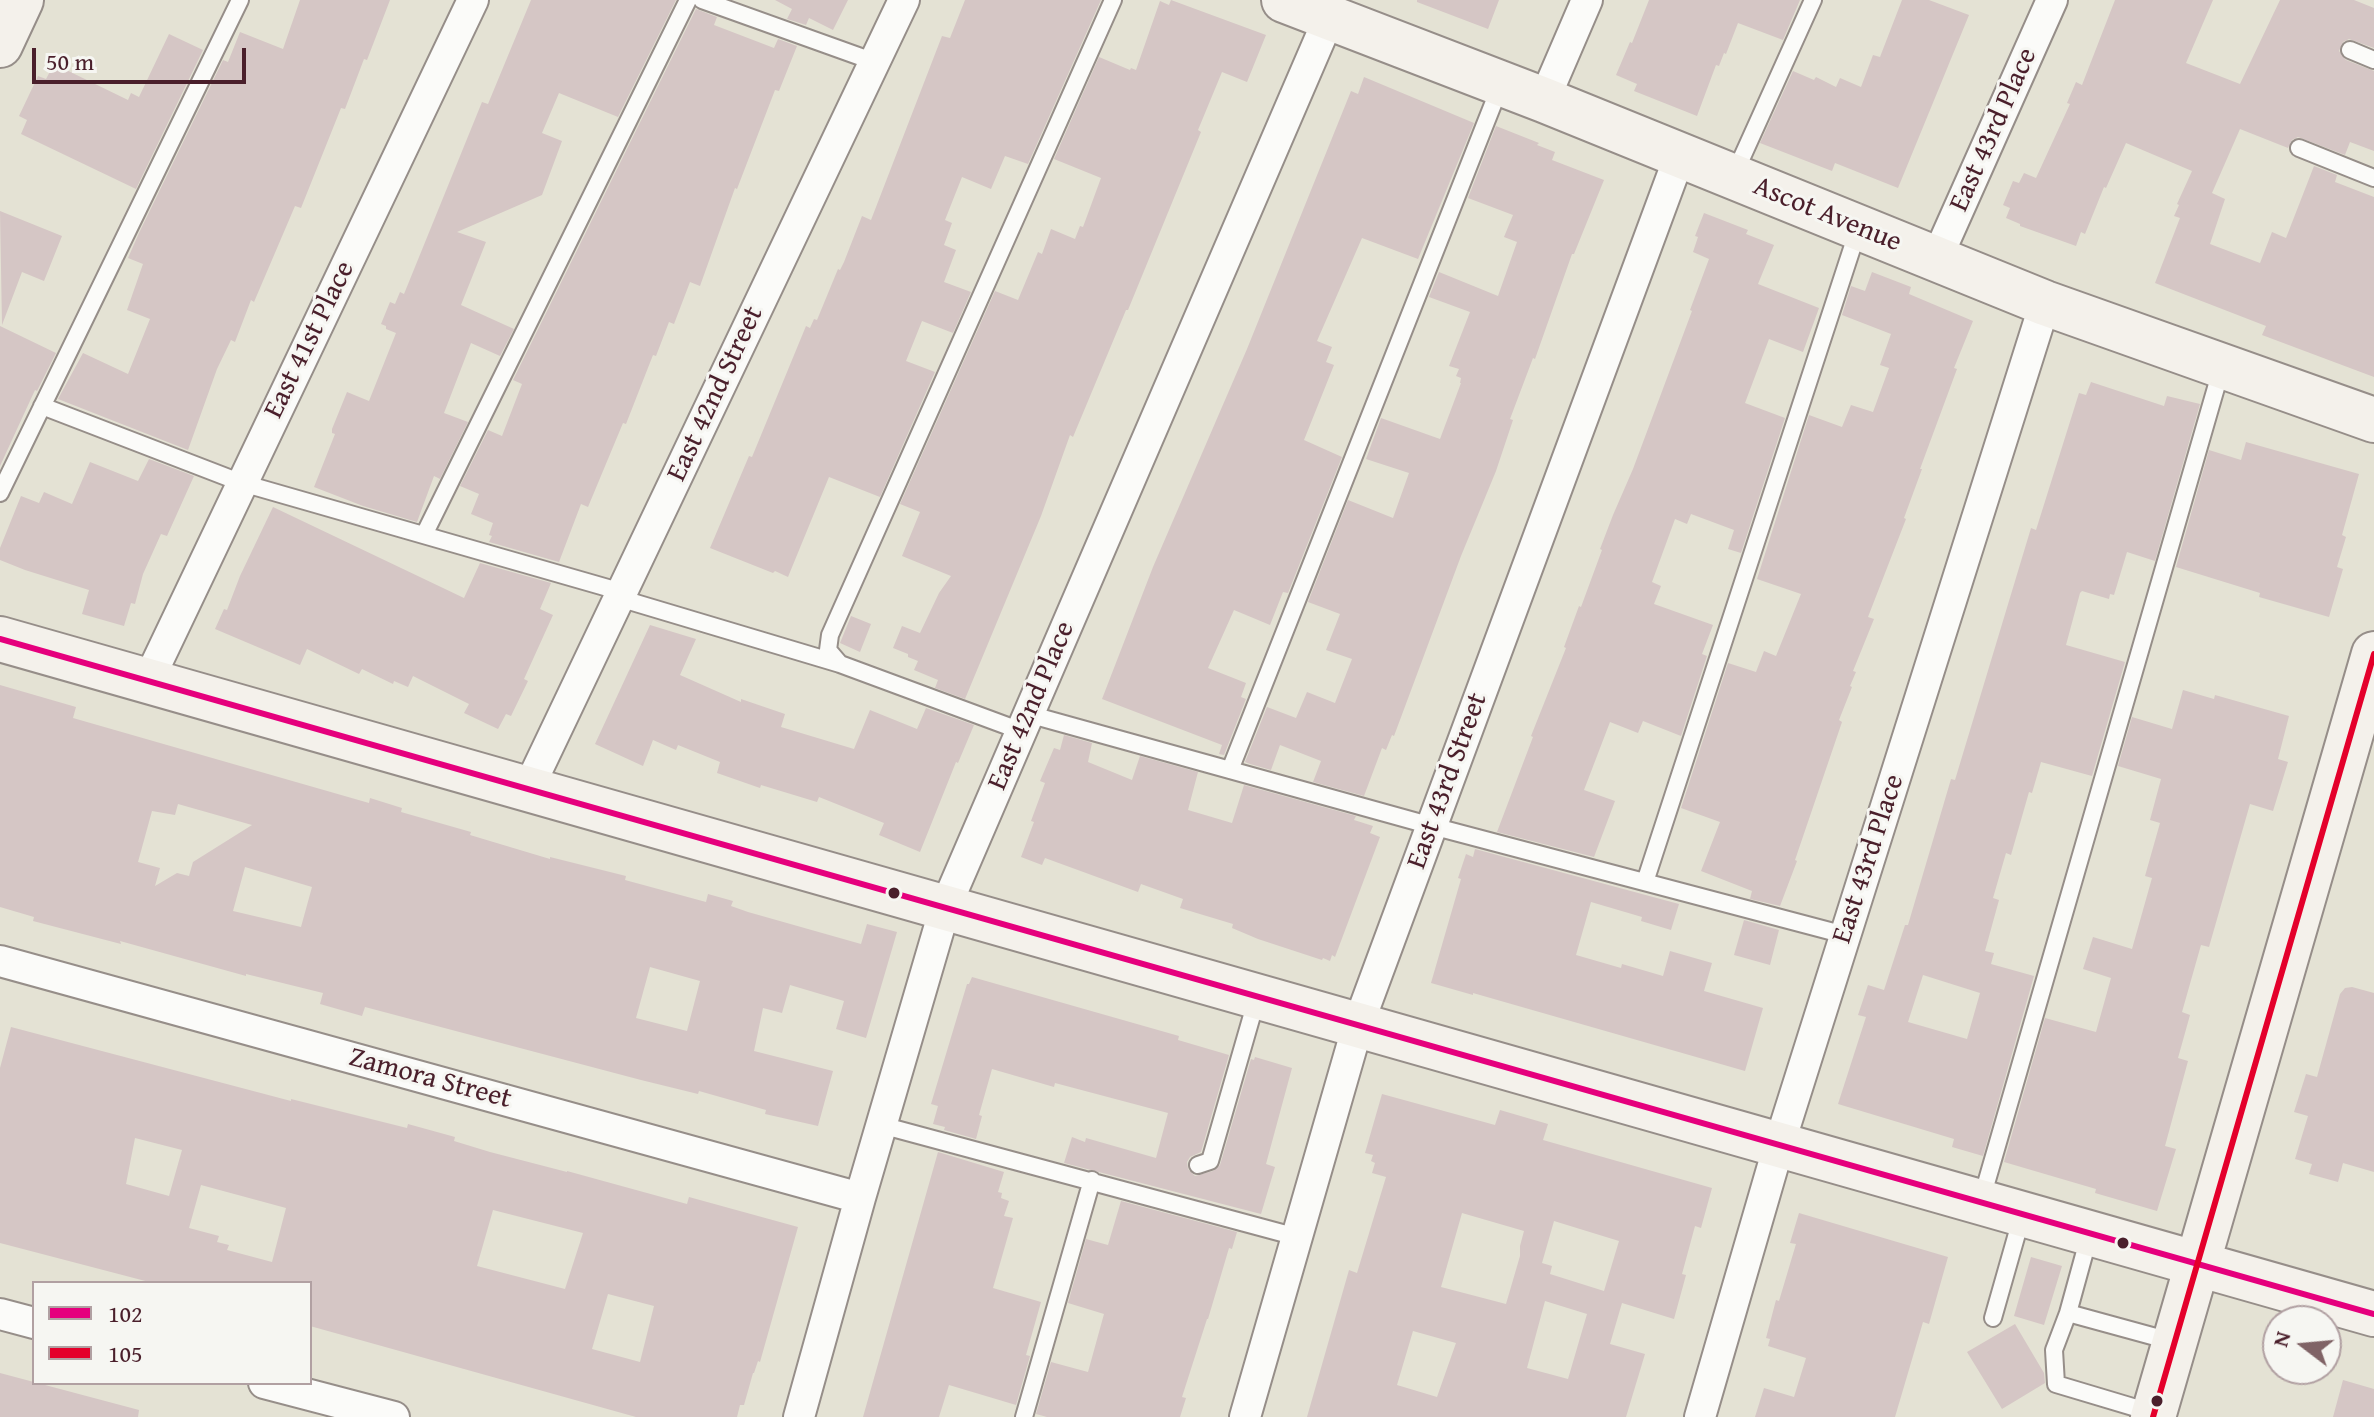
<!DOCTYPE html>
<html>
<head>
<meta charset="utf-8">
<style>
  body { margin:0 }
  #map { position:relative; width:2374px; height:1417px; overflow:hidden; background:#e4e2d4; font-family:"Gentium Book Plus",serif }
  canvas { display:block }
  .legend { position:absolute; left:32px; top:1281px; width:280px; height:104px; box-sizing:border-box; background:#f6f6f2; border:2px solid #b1a0a2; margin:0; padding:10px 14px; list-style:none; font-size:24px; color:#4a1f2b }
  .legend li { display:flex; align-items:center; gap:16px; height:40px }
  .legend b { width:40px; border:2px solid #b1a0a2 }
  .north { position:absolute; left:2262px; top:1305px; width:80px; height:80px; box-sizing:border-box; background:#f6f6f2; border:2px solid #b1a0a2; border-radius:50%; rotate:286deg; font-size:22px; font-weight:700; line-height:32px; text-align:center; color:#4a1f2b }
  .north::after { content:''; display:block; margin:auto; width:28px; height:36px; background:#806366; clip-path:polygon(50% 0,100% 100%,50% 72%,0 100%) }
  .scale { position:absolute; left:32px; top:48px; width:214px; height:36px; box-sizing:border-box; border:4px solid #4a1f2b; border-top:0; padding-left:10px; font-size:24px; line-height:28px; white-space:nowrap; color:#4a1f2b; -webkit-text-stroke:6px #f6f6f2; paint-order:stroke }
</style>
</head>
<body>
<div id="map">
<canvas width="2374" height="1417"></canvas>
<ul class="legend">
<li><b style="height:10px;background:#e5007d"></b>102</li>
<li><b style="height:10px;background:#e4002b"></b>105</li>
</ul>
<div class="north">N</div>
<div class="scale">50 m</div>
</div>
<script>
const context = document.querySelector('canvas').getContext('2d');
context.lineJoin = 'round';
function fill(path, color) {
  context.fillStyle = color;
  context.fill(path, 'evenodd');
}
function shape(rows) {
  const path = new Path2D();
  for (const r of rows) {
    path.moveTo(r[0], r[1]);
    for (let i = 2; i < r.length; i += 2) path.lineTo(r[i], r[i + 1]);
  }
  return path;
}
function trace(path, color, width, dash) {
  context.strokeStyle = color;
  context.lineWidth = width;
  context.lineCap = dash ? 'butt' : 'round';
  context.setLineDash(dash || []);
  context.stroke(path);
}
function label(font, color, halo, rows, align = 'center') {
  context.font = font + ' "Gentium Book Plus",serif';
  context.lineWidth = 6;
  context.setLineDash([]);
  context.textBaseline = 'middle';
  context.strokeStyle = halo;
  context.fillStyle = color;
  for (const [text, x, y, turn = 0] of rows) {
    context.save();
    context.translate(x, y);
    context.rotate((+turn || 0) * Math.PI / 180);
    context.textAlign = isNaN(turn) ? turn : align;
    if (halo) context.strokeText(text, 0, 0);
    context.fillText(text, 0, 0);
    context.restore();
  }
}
const building = shape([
  [300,0,390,0,367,60,364,59,345,109,341,108,301,208,295,206,254,302,251,300,235,342,231,340,217,369,188,450,58,399,83,353,128,374,150,319,127,310,143,264,128,258,139,233,223,60,228,62,240,32,283,49],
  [531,0,676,0,618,117,559,93,542,133,562,141,542,195,457,232,486,242,461,305,514,329,500,356,471,343,444,413,468,422,440,479,434,476,417,522,363,506,314,487,335,434,332,433,332,429,347,392,369,401,396,333,386,329,386,326,381,324,390,302,395,304,400,292,404,294,482,102,488,104],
  [775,0,848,0,833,30,809,18,806,25,787,19,792,9],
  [965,0,1101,0,1028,164,1005,156,991,189,962,177,945,220,952,223,944,245,956,250,944,282,971,292,953,333,922,321,906,361,935,372,880,497,829,477,788,577,775,571,773,573,710,548,749,456,752,457,806,326,810,328,814,319,817,320,838,269,840,270,844,262,862,216,871,220,942,36,950,38],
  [1171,0,1266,35,1247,82,1222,72,1198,130,1201,132,1128,310,1126,310,1073,437,1070,435,1041,516,965,699,935,688,938,680,914,670,918,661,908,657,908,654,893,648,902,626,920,633,939,593,951,576,902,556,920,512,900,504,995,291,1018,300,1038,252,1042,254,1051,229,1075,239,1080,226,1083,227,1101,178,1054,159,1099,57,1130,70,1131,68,1136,70,1160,1,1169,5],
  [1417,0,1499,0,1488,29,1417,2],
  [1649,0,1800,0,1783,40,1738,23,1726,54,1724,53,1719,66,1716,65,1697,116,1634,91,1637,84,1616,75,1630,42,1632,43],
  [1902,0,1929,0,1969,15,1898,188,1835,163,1832,171,1760,143,1793,71,1814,80,1816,77,1836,87,1840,78,1861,87,1873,55,1880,57],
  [2115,0,2213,0,2186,63,2240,84,2280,0,2354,0,2374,8,2374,48,2349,39,2343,42,2339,51,2346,60,2374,71,2374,151,2350,142,2345,155,2298,137,2292,140,2288,148,2240,129,2212,193,2225,199,2210,244,2260,263,2272,232,2286,238,2314,166,2337,175,2335,182,2374,197,2374,377,2262,335,2266,326,2155,283,2180,218,2174,216,2179,205,2177,204,2192,171,2126,143,2106,188,2104,187,2085,234,2081,232,2076,246,2020,226,2020,224,2006,218,2010,208,2003,205,2013,181,2019,183,2024,173,2036,178,2070,104,2067,103,2076,82,2082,85],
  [696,9,717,17,714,25,774,48,778,39,797,46,779,91,775,90,737,189,735,188,700,286,690,282,674,324,669,322,656,356,653,355,626,424,623,423,588,507,581,504,559,562,489,542,492,536,489,535,493,523,471,514,479,494,460,486,488,430,502,436,522,384,513,380],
  [169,34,203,50,136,189,21,134,27,120,19,116,38,76,46,79,54,64,128,100,131,93,139,97],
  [1364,77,1474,123,1418,259,1362,238,1317,341,1332,347,1326,362,1334,365,1304,440,1342,457,1288,593,1283,592,1270,625,1234,610,1208,668,1246,683,1241,697,1246,699,1224,755,1219,754,1222,745,1102,699,1153,567,1247,349,1351,91,1358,94],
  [1496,126,1539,143,1537,145,1555,152,1552,160,1604,180,1574,254,1572,254,1535,359,1533,358,1510,419,1513,420,1496,471,1461,556,1394,736,1392,735,1386,750,1382,748,1364,796,1313,782,1321,761,1280,745,1271,770,1250,764,1245,762,1267,707,1296,718,1307,692,1335,703,1352,659,1326,650,1340,614,1308,602,1348,500,1393,518,1409,473,1366,459,1381,418,1440,439,1461,383,1460,383,1461,378,1456,376,1459,369,1449,366,1470,312,1429,297,1439,272,1498,296,1517,242,1504,237,1513,215,1468,198],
  [0,211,62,236,44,281,22,272,2,325],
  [1704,213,1748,230,1746,234,1774,245,1758,284,1819,308,1803,352,1769,339,1745,403,1785,418,1741,553,1728,549,1734,530,1691,514,1687,524,1675,519,1652,582,1661,586,1654,604,1713,625,1702,654,1707,656,1681,736,1643,721,1638,733,1610,722,1584,790,1615,801,1594,857,1497,832,1533,737,1531,736,1566,648,1564,647,1579,606,1581,607,1602,550,1600,549,1613,515,1633,469,1692,311,1690,310,1709,259,1693,252,1698,237,1695,236],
  [1872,272,1911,287,1909,294,1973,321,1954,368,1957,369,1920,469,1922,469,1904,518,1906,519,1868,617,1874,619,1853,671,1856,672,1850,686,1852,687,1839,720,1842,722,1795,860,1797,861,1780,906,1750,899,1752,891,1701,871,1720,822,1681,808,1728,663,1756,672,1764,651,1776,656,1801,594,1757,579,1809,415,1842,427,1851,405,1873,412,1889,368,1880,365,1891,334,1842,315,1851,286,1865,291],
  [0,326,56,353,37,391,35,390,0,466],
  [2091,382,2164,406,2167,396,2200,404,2155,561,2127,552,2114,595,2110,594,2109,599,2082,591,2080,593,2066,645,2125,662,2092,776,2041,762,2032,793,2029,792,2011,855,2006,853,1993,898,1999,900,1985,951,1994,953,1991,964,2034,976,1983,1156,1952,1147,1954,1139,1838,1104,1866,1017,1858,1015,1868,985,1884,990,1905,925,1908,925,1951,779,1955,780,2031,528,2036,530,2079,393,2086,395],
  [1923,975,1980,993,1967,1039,1908,1022],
  [2246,442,2359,474,2342,535,2346,537,2337,567,2343,569,2329,617,2259,597,2260,593,2176,567,2209,450,2241,460],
  [149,459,194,476,167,536,161,534,143,574,135,604,131,603,124,626,82,614,89,590,25,570,0,560,0,548,21,496,39,503,44,492,72,504,90,462,138,481],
  [273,507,464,598,480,563,551,583,540,609,553,615,524,679,528,681,511,716,506,714,498,729,464,713,469,704,413,676,408,687,394,681,393,684,362,669,359,674,307,649,300,665,215,629,224,609,227,610,240,576],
  [851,616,871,624,860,652,840,643],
  [650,625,696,639,680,675,741,702,741,699,785,714,781,727,854,749,870,710,917,729,926,708,974,725,958,763,956,762,920,852,879,835,884,823,819,797,817,802,761,785,760,788,717,773,720,762,678,745,676,750,653,740,643,766,595,744],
  [0,685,76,707,73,718,369,803,370,798,402,808,401,812,471,832,470,835,550,859,550,857,626,876,625,880,706,902,708,894,733,901,731,906,748,912,861,944,867,924,897,932,866,1038,836,1029,844,1001,790,985,782,1013,763,1008,754,1051,833,1071,818,1126,765,1114,766,1110,699,1091,698,1094,641,1080,365,1007,362,1016,320,1004,323,993,246,974,246,976,120,941,121,944,33,921,34,917,0,907],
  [178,804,252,825,193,862,189,876,177,873,155,886,160,868,138,862,152,811,175,815],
  [245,867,312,887,301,927,233,911],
  [650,967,700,981,687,1031,636,1018],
  [2183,690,2214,699,2215,695,2289,716,2278,759,2288,762,2273,811,2250,804,2209,947,2201,945,2182,1012,2190,1015,2178,1058,2188,1061,2165,1146,2176,1149,2157,1211,2095,1193,2096,1189,2004,1162,2045,1018,2096,1032,2111,978,2083,969,2093,937,2132,949,2152,878,2145,876,2160,823,2150,820,2161,779,2118,766,2132,717,2172,729],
  [1064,735,1092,743,1088,762,1132,780,1140,756,1198,772,1188,810,1232,823,1244,785,1356,816,1354,820,1373,826,1370,833,1380,837,1335,957,1332,955,1330,961,1323,958,1322,960,1258,939,1232,928,1233,924,1180,908,1183,899,1141,884,1138,892,1045,858,1042,865,1021,857,1034,822,1031,821,1045,783,1040,781,1054,748,1060,750],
  [1475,849,1679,904,1671,930,1641,921,1642,917,1591,902,1576,955,1621,968,1622,964,1663,976,1670,951,1712,963,1704,991,1763,1008,1745,1071,1473,993,1473,995,1431,983,1461,879,1458,878,1466,854,1473,857],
  [1744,920,1779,930,1770,965,1734,955],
  [972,977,1179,1036,1178,1040,1229,1055,1201,1152,1190,1157,1187,1162,1188,1169,1195,1176,1213,1171,1220,1165,1251,1059,1254,1060,1255,1057,1292,1068,1266,1164,1275,1167,1261,1214,1064,1163,1072,1137,1085,1142,1086,1138,1156,1158,1168,1113,1055,1083,1054,1087,992,1069,979,1115,982,1116,976,1139,944,1130,945,1127,933,1124,938,1106,931,1104,967,984,969,984],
  [2352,987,2374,993,2374,1172,2343,1163,2338,1182,2309,1174,2312,1164,2295,1159,2308,1116,2294,1112,2306,1074,2317,1077,2340,994,2345,988],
  [11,1027,291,1101,291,1099,407,1128,408,1124,455,1137,454,1141,490,1152,567,1172,567,1171,687,1204,689,1197,798,1227,760,1362,758,1361,754,1373,753,1373,744,1405,740,1405,737,1417,636,1417,310,1326,310,1283,153,1283,0,1243,0,1068],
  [135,1138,182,1150,169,1196,126,1184],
  [201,1185,286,1208,272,1262,227,1250,229,1245,217,1242,219,1236,189,1228],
  [493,1210,583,1233,565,1289,477,1266],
  [608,1294,654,1306,640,1362,592,1349],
  [1382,1094,1495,1125,1500,1110,1548,1124,1543,1140,1712,1188,1701,1228,1695,1226,1682,1274,1686,1275,1674,1319,1622,1303,1610,1344,1645,1354,1626,1417,1307,1417,1349,1270,1357,1273,1386,1177,1372,1173,1375,1163,1371,1161,1373,1155,1365,1153],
  [1462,1213,1524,1231,1520,1246,1520,1256,1506,1304,1441,1287],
  [1554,1221,1619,1241,1604,1291,1550,1274,1552,1266,1542,1263],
  [1545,1301,1587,1314,1568,1379,1527,1368],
  [1413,1331,1456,1343,1437,1397,1397,1385],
  [938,1152,1004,1172,998,1192,1002,1193,1001,1198,1009,1201,1004,1216,1013,1218,993,1288,1041,1302,1026,1355,1030,1356,1016,1405,949,1385,939,1417,863,1417],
  [1121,1201,1237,1232,1232,1249,1229,1248,1208,1319,1207,1319,1182,1397,1186,1398,1180,1417,1047,1417,1036,1414,1051,1362,1088,1372,1104,1314,1068,1303,1086,1239,1108,1245],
  [1799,1213,1948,1257,1929,1324,1923,1322,1895,1417,1755,1417,1764,1388,1794,1397,1806,1358,1768,1346,1770,1339,1766,1338,1776,1300,1779,1301,1796,1244,1790,1243],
  [2031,1257,2062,1266,2044,1325,2014,1316],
  [2015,1324,2044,1373,2045,1383,2002,1409,1967,1352],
  [0,1373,139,1410,138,1417,0,1417],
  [2343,1380,2374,1389,2374,1417,2333,1417]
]);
const lane = shape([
  [702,0,875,62],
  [2350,50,2374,60],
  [2299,148,2374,178],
  [1734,175,1813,0],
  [42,406,242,483,622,592],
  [0,493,240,0],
  [424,535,688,0],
  [619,598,840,664],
  [1028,714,1432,826,1845,935],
  [1021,731,840,664,828,650,830,635,1113,0],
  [1230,770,1501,84],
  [1645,882,1858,230],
  [881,1125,1297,1237],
  [1198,1165,1210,1161,1257,998],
  [1981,1201,2222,367],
  [2090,1233,2068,1313,2174,1342],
  [2068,1313,2054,1350,2056,1384,2153,1413],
  [1993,1318,2022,1216],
  [1024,1417,1092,1180]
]);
const street = shape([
  [1544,100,1587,0],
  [1936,260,2052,0],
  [148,681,473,0],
  [528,789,904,0],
  [0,961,860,1198],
  [0,1314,34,1323],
  [264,1383,394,1417],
  [799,1417,860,1198,945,908,1329,18],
  [1245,1417,1358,1025,1680,155],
  [1700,1417,1779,1145,2045,303]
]);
const secondary = shape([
  [1284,0,1544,100,2045,303,2374,420],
  [0,45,21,0],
  [0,639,2374,1314],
  [2153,1417,2374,654]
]);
const bus1 = shape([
  [0,639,2374,1314]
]);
const bus2 = shape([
  [2153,1417,2374,654]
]);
const markers = [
  [894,893,7,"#4a1f2b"],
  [2123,1243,7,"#4a1f2b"],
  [2157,1401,7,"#4a1f2b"]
];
const streetNames = [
  ["East 43rd Place",1994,130,-66],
  ["Ascot Avenue",1827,215,22],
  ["East 41st Place",310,340,-64],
  ["East 42nd Street",716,394,-65],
  ["East 42nd Place",1032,706,-67],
  ["East 43rd Street",1448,781,-70],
  ["East 43rd Place",1869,859,-72],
  ["Zamora Street",430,1079,15]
];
fill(building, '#d5c6c5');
trace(lane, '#968e89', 20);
trace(street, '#968e89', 34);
trace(secondary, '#968e89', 48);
trace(lane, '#fbfbf9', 16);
trace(street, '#fbfbf9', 30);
trace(secondary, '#f4f1eb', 44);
trace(bus1, '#e5007d', 6);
trace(bus2, '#e4002b', 6);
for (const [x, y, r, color] of markers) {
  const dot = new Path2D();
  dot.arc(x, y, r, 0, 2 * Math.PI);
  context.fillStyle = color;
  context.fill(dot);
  trace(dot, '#f6f6f2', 3);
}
label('28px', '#4a1f2b', '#f6f6f2', streetNames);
</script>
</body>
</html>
